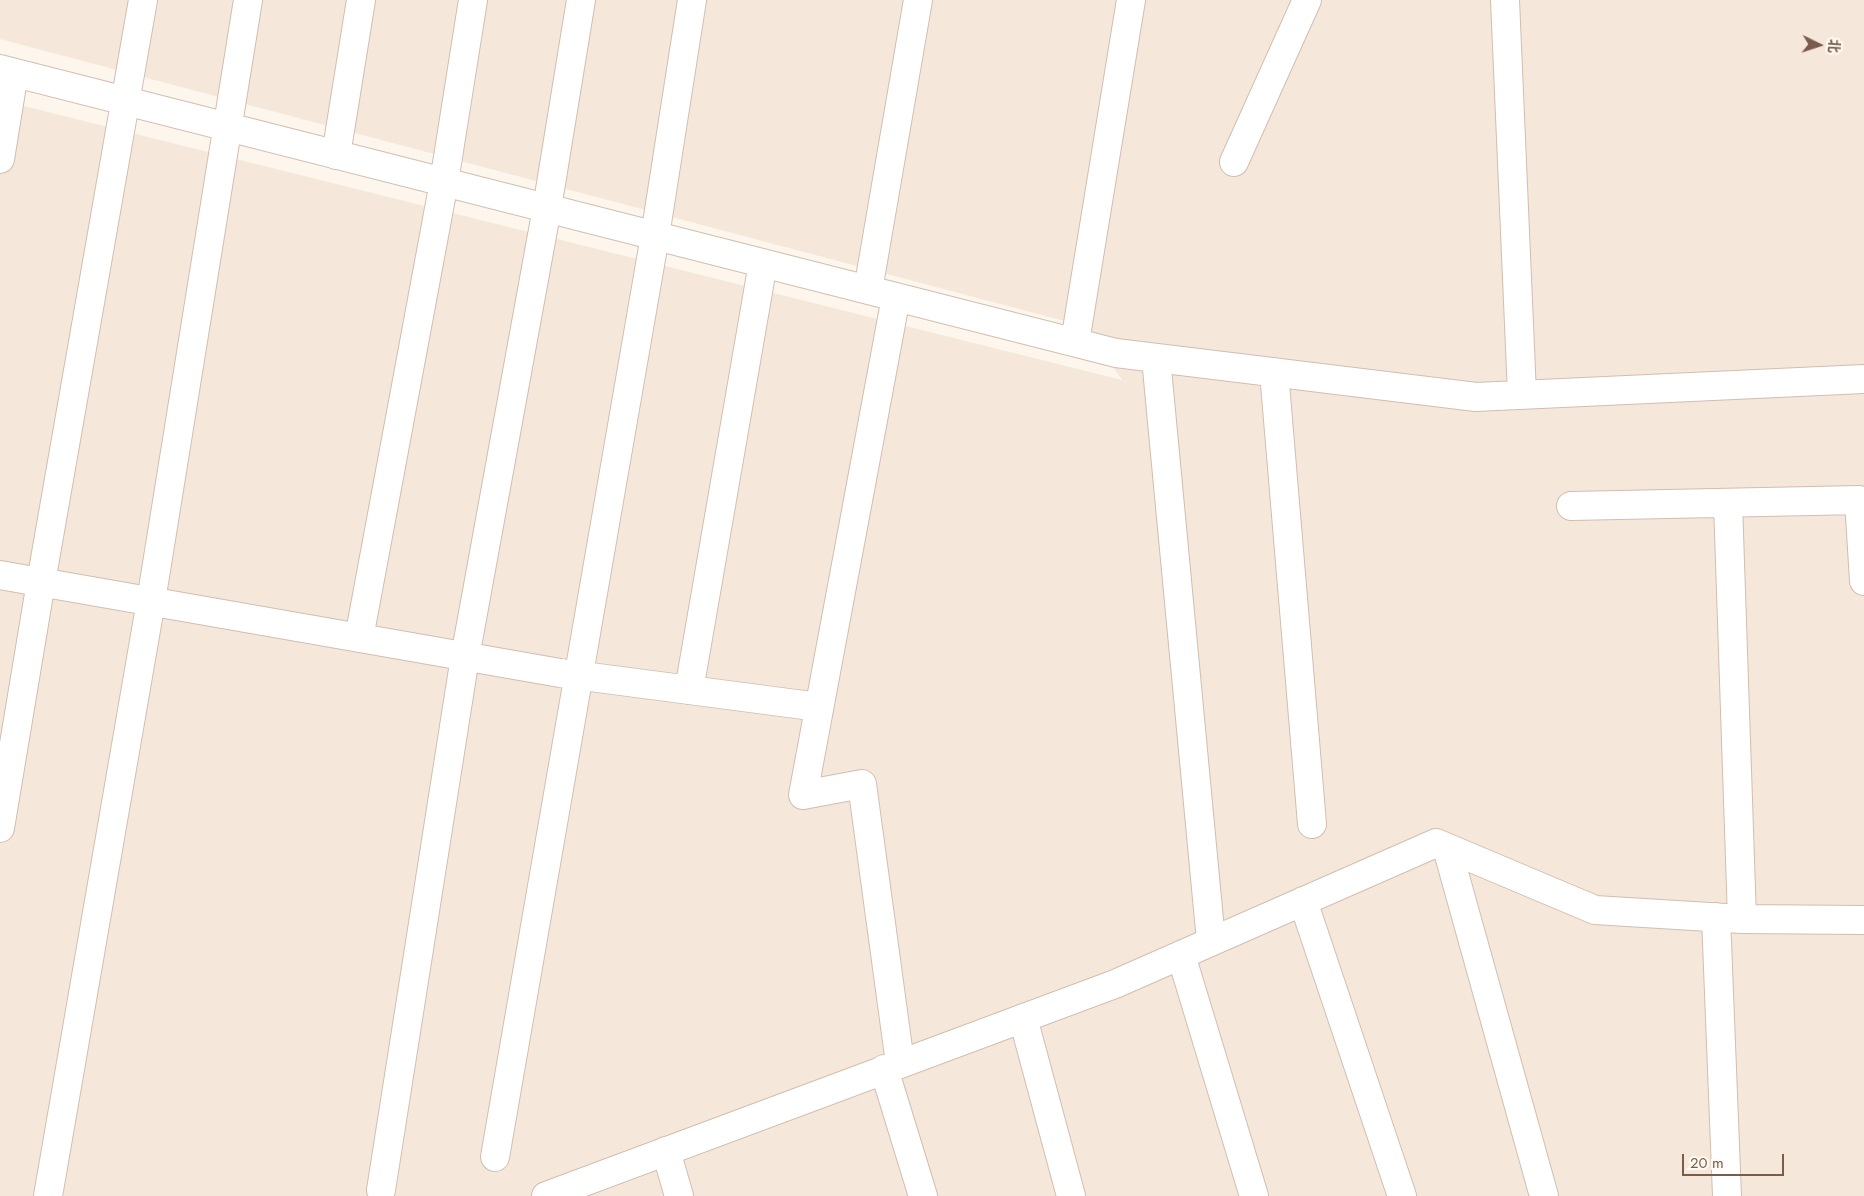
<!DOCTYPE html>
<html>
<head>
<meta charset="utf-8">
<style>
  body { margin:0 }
  #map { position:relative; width:1864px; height:1196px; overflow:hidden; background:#fdf6ec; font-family:Jost,"Noto Sans SC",sans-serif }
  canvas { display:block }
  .north { position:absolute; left:1794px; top:20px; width:50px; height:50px; -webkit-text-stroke:4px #fffaf3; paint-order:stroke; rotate:94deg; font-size:14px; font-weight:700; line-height:20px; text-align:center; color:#7a5c4d }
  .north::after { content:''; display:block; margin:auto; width:18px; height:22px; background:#7a5c4d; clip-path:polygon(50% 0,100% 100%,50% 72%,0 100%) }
  .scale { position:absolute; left:1682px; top:1154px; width:102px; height:22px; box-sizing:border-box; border:2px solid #7a5c4d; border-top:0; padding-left:6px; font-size:15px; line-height:18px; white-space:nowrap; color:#7a5c4d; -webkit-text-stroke:4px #fffaf3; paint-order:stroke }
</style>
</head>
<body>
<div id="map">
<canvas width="1864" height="1196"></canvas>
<div class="north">北</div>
<div class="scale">20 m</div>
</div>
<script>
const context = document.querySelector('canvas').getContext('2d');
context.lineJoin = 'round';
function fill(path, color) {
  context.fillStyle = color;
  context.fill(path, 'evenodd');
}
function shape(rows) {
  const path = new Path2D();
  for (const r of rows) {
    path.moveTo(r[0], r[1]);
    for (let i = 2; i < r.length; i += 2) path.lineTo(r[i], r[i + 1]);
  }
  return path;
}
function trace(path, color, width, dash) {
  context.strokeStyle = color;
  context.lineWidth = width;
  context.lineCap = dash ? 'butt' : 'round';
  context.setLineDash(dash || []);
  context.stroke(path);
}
const residential = shape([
  [0,0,1864,0,1864,1196,0,1196,0,100,1122,380,1087,327,0,39]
]);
const street = shape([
  [1505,0,1522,394],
  [0,69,1116,353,1476,397,1864,379],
  [336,155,361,0],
  [0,159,14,73],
  [1234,162,1307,0],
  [868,290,918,0],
  [896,297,803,795,862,784,900,1063],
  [1075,342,1131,0],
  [1156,358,1211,941],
  [1274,372,1312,824],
  [1571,506,1859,500,1864,581],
  [0,575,560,673,819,707],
  [359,638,444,182,473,0],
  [689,690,763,263],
  [0,828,41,582,143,0],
  [1447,848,1544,1196],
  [1303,901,1402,1196],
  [1716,917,1727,1196],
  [1742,919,1864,920],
  [1181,955,1254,1196],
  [1023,1018,1071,1196],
  [884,1069,923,1196],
  [666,1151,679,1196],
  [495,1157,655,236,692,0],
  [381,1190,465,657,547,208,581,0],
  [48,1196,151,601,248,0],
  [546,1196,1115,984,1436,843,1595,910,1742,919,1728,503]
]);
fill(residential, '#f5e8da');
trace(street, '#d1beb0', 30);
trace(street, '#fff', 28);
</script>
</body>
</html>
